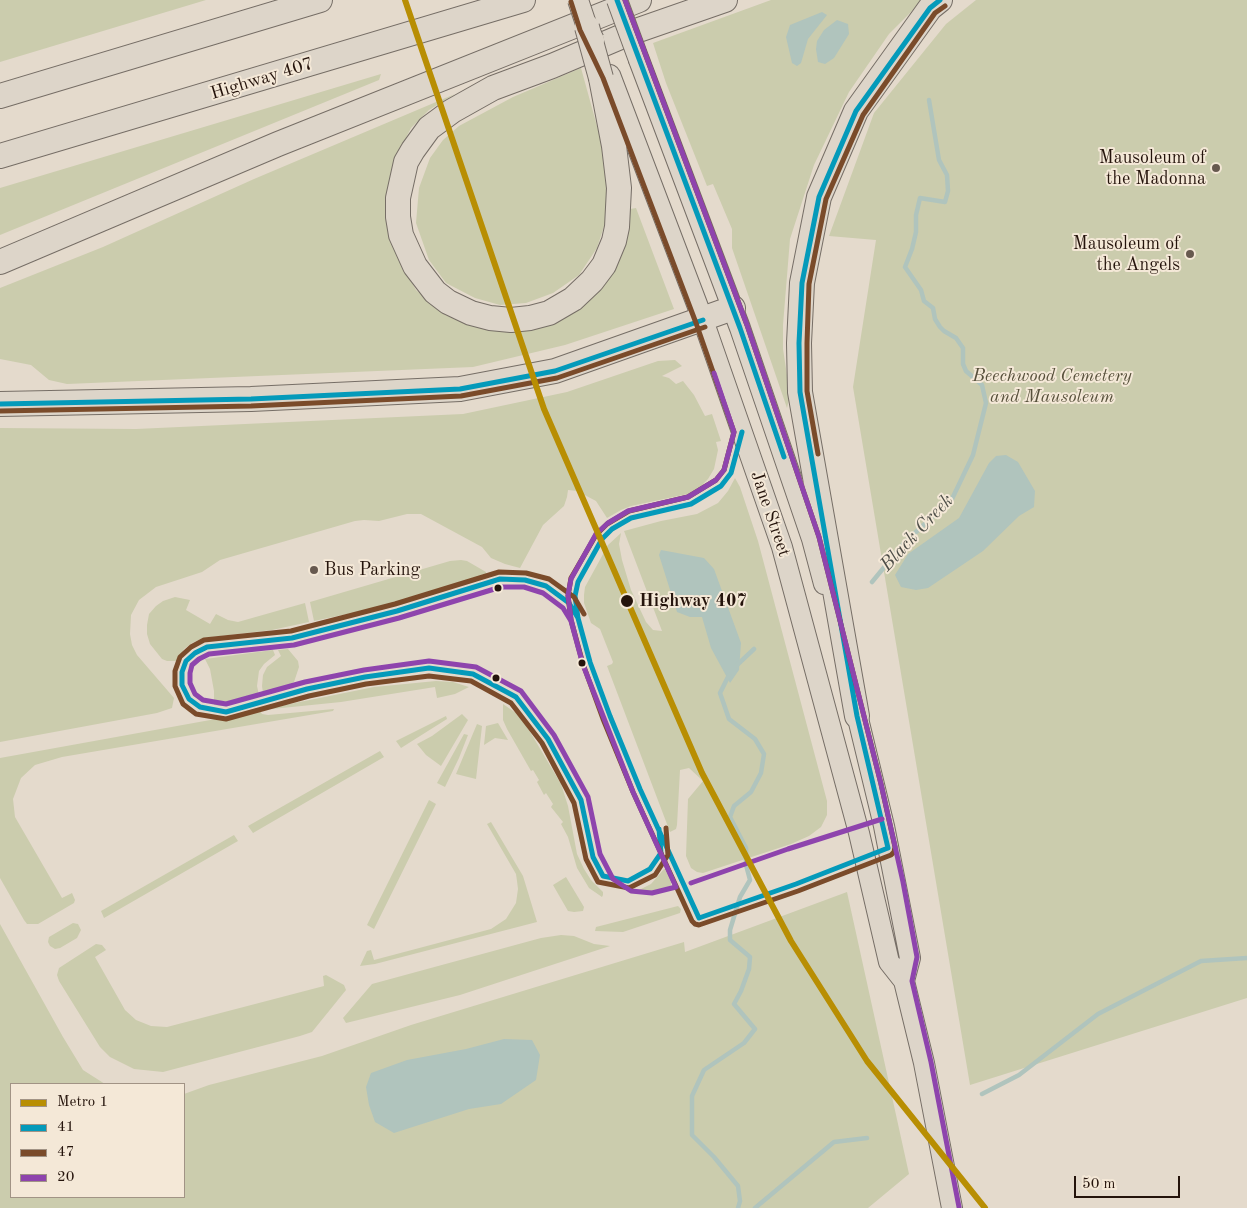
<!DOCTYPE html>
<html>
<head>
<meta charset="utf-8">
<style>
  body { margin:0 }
  #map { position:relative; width:1247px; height:1208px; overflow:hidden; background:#e4dacc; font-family:"Old Standard TT",serif }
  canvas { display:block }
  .legend { position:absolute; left:10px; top:1083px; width:175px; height:115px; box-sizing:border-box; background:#f4e8d7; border:1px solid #a19385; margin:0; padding:6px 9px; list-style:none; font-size:15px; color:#24130b }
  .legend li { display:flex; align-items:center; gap:10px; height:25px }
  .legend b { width:25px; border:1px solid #a19385 }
  .scale { position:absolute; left:1074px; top:1176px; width:106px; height:22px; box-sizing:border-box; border:2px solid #24130b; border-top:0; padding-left:6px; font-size:15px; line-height:18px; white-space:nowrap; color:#24130b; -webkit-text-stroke:4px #f4e8d7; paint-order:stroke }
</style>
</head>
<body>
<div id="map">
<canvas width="1247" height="1208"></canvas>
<ul class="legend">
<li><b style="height:6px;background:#b88e03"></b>Metro 1</li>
<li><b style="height:6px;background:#049aba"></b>41</li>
<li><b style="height:6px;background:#7a4b2a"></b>47</li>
<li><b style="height:6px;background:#8e44ad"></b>20</li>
</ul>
<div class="scale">50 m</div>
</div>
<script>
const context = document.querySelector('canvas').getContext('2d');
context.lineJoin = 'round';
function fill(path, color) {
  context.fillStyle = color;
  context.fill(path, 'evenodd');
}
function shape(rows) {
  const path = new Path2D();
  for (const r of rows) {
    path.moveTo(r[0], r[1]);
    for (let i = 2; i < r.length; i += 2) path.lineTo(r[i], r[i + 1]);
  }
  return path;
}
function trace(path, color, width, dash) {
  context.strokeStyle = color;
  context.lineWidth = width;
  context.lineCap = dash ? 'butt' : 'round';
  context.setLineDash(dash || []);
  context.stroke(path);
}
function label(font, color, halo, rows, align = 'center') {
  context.font = font + ' "Old Standard TT",serif';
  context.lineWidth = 4;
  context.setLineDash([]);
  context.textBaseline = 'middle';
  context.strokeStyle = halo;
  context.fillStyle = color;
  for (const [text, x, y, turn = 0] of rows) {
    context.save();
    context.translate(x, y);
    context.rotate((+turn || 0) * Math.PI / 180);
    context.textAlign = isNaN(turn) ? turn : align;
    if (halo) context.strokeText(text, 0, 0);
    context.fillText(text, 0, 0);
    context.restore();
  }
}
const green = shape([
  [0,0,206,0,0,62],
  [771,0,923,0,889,34,849,92,814,165,790,239,783,325,783,349,790,395,787,408,732,248,732,229,713,184,707,186,666,83,653,43],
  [976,0,1247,0,1247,998,970,1085,853,387,876,240,829,236,874,113,946,24],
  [581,68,603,148,608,191,607,217,597,248,579,275,553,293,526,303,500,305,475,298,446,283,429,260,416,223,419,188,430,158,443,140,459,126,513,97],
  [381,74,379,80,0,235,0,188],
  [455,94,429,110,411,128,397,155,399,259,416,290,445,315,471,325,531,327,625,241,630,209,636,208,674,309,565,345,473,367,67,384,49,380,31,365,0,359,0,288,103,247,254,179],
  [675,360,682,366,662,376,669,378,676,384,683,381,694,395,705,416,712,414,721,441,716,442,718,450,714,469,708,479,703,484,704,488,697,492,631,506,621,510,607,518,596,501,577,491,568,490,567,497,564,506,543,525,520,568,505,564,491,558,482,547,421,514,407,514,379,521,364,520,355,521,220,560,202,572,156,587,139,600,131,615,130,634,132,645,137,655,174,698,172,708,157,713,0,742,0,428,136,429,463,414,567,392,658,361],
  [735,478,740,487,758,541,827,801,827,815,821,827,809,836,791,844,703,873,697,872,691,868,686,856,688,799,703,781,689,768,680,770,677,825,676,829,670,832,607,666,612,664,613,662,600,629,591,623,584,603,584,595,585,587,608,545,621,533,619,544,622,560,631,590,646,622,653,630,662,631,624,531,661,521,697,514,718,503,728,491],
  [461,560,467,561,486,572,486,574,485,576,371,609,314,621,310,602,450,561],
  [175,597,190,600,186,610,210,624,216,614,228,620,238,622,305,603,309,622,272,630,203,638,192,643,184,649,177,661,167,661,162,659,150,644,147,634,147,625,149,614,156,606,163,601],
  [288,649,298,661,299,667,294,682,284,687,263,693,262,686,263,675,267,667,281,656,278,650],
  [273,650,275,655,264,664,259,671,257,686,259,695,220,706,214,705,214,691,210,669,205,659],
  [436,681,453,682,469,687,455,694,437,698,435,687,341,702,272,709,270,708,374,687],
  [503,704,516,713,526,725,561,784,568,806,577,854,584,869,591,880,603,892,603,895,602,897,589,888,577,868,568,837,561,824,563,822,551,807,553,804,546,793,544,795,537,782,539,780,533,770,531,771,507,729,503,720],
  [334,709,333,711,62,757,35,765,21,778,13,799,15,817,62,898,72,893,75,900,74,903,38,924,27,924,24,920,0,878,0,758,260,711,262,714,268,715],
  [462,714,468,720,441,766,426,755,417,744,432,736],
  [446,716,447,719,401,748,396,741],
  [498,723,508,740,495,738,484,745,486,726],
  [477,724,482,726,476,779,456,774],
  [464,734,468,735,459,758,445,787,437,783],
  [380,751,384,757,253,833,248,826],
  [429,800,436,804,374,929,367,925],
  [491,822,523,876,537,922,375,964,360,966,367,951,371,950,374,960,491,929,506,919,516,903,518,889,517,881,516,874,487,824],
  [234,835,238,841,104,918,101,911],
  [664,869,666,869,671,882,671,885,668,889,653,892,637,891,651,884],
  [566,877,584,907,583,911,574,912,568,911,553,885],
  [847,892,909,1174,868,1208,0,1208,0,924,63,1037,83,1070,105,1084,11,1084,11,1197,184,1197,184,1094,209,1085,322,1056,411,1025,684,942,685,952],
  [678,906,681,909,680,913,623,932,595,931,596,927],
  [73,923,78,924,81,930,77,938,60,948,55,949,50,946,48,942,49,937],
  [561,935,574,936,594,944,610,946,460,995,346,1023,343,1018,372,984,541,938],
  [96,944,102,945,106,950,95,957,125,1010,136,1020,151,1026,167,1027,324,986,323,976,326,975,344,985,346,990,312,1032,300,1036,163,1072,134,1069,110,1057,100,1047,59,981,57,975,59,968]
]);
const water = shape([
  [822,12,827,15,808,39,801,63,797,66,792,63,786,37,790,25],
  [837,20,848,24,849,34,834,58,825,64,818,62,816,49,817,41,824,30],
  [1006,455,1018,462,1035,491,1034,507,1019,516,983,551,928,588,916,590,901,587,895,575,908,554,959,518,989,463,996,456],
  [661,550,704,558,714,569,741,643,739,670,730,683,711,648,702,617,690,617,677,612,659,555],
  [504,1039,532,1040,540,1055,536,1080,501,1104,469,1109,394,1133,375,1122,369,1105,366,1087,371,1073,407,1060,466,1049]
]);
const stream = shape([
  [872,582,904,543,952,499,973,455,986,403,982,385,966,371,963,364,963,348,956,338,944,331,940,327,935,319,933,308,924,301,921,290,905,267,912,249,916,232,916,215,920,198,945,202,948,191,947,175,939,160,929,100],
  [737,665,754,649],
  [729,675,720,693,729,719,755,739,764,754,761,773,751,792,734,806,730,817,746,848,746,865,750,880,740,897,730,930,730,940,750,957,749,969,741,991,734,1004,755,1029,744,1043,704,1070,692,1096,692,1135,714,1157,738,1186,740,1201,738,1208],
  [982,1094,1019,1075,1098,1014,1201,961,1247,958],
  [755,1208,834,1142,867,1138]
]);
const major = shape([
  [639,60,740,328,812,539,824,584],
  [610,75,703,320,782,547,859,833,889,962,904,981,924,1063,952,1208],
  [854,702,884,826,910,958,904,981]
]);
const highway = shape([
  [601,78,614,146,619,188,617,227,614,241,604,265,592,281,573,299,549,313,530,318,511,320,490,318,471,313,448,302,435,292,415,266,401,235,398,217,398,198,406,162,413,150,429,128,452,111,493,88,552,66,630,33,725,0],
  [0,96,320,0],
  [0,156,523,0],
  [0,262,278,144,639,0],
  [0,404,251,399,460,389,555,371,733,308],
  [857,716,800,392,799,343,802,283,819,197,856,111,930,8,940,0]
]);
const majorBridge = shape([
  [578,0,587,27,594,40],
  [617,0,639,60]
]);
const highwayBridge = shape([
  [587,27,601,78]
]);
const bus1 = shape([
  [617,0,740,328,784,457],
  [0,404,251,399,460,389,555,371,703,320],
  [578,618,569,603,546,586,525,580,500,579,397,611,292,638,207,647,195,653,186,661,182,672,182,685,189,699,200,707,226,712,307,689,365,677,429,668,473,674,516,697,548,739,581,800,593,857,603,876,628,881,650,869,661,853,659,829],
  [888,848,857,716,800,392,799,343,802,283,819,197,856,111,930,8,940,0],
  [699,918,640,789,610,716,590,662,578,618,575,596,578,582,602,539,612,529,631,518,691,504,721,486,731,473,742,432],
  [699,918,796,884,888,848]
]);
const bus2 = shape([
  [571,2,580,30,603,78,696,323,734,432,724,470,716,480,688,497,629,511,607,524,596,535,571,578,568,596,571,620,583,664,603,719,633,792,692,921,695,924,699,925,798,891,891,855,894,852,895,847,881,784,819,537,747,325,625,0],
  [0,411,251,406,461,396,557,378,705,327],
  [818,454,807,391,807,343,809,284,826,199,863,115,935,13,945,6],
  [584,614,574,597,549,579,526,573,499,572,395,604,291,631,204,640,191,647,180,657,175,671,175,686,183,704,196,714,226,719,309,696,366,684,429,676,471,681,511,703,542,743,574,803,586,859,598,882,629,888,655,875,668,855,666,828]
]);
const bus3 = shape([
  [625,0,747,325,819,537,881,784,903,882,917,957,912,981,931,1062,959,1207],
  [501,587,524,587,543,593,563,608,571,621,583,665,633,792,676,887,652,893,631,891,613,879,600,854,588,797,554,735,521,691,476,667,429,661,364,670,305,682,226,704,203,700,195,694,190,683,190,673,192,665,199,659,209,654,294,645,399,618,501,587],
  [578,647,571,619,568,595,571,579,596,534,608,523,628,511,688,497,716,480,724,470,734,432,714,373],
  [691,883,788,849,882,819]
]);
const metro1 = shape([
  [405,0,544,409,702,773,791,941,867,1061,985,1208]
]);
const markers = [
  [1216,168,5,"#67594f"],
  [1190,254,5,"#67594f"],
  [314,570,5,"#67594f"],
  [498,588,4.5,"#24130b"],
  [627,601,7,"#24130b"],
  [582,663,4.5,"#24130b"],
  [496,678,4.5,"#24130b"]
];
const streetNames = [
  ["Highway 407",262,79,-17],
  ["Jane Street",770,514,71]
];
const poiNames = [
  ["Mausoleum of",1206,158],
  ["the Madonna",1206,179],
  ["Mausoleum of",1180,244],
  ["the Angels",1180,265],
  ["Bus Parking",324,570,"left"]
];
const parkNames = [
  ["Beechwood Cemetery",1052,376],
  ["and Mausoleum",1052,397]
];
const stopNames = [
  ["Highway 407",639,601]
];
const waterNames = [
  ["Black Creek",917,533,-47]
];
fill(green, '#cbccad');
fill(water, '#b0c4bd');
trace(stream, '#b0c4bd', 4.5);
trace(major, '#766e66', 22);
trace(highway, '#766e66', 26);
trace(major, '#ddd5c9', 20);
trace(highway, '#ddd5c9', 24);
trace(majorBridge, '#766e66', 22, []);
trace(highwayBridge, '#766e66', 26, []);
trace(majorBridge, '#ddd5c9', 20);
trace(highwayBridge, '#ddd5c9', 24);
trace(bus1, '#049aba', 5);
trace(bus2, '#7a4b2a', 5);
trace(bus3, '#8e44ad', 5);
trace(metro1, '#b88e03', 6);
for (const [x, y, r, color] of markers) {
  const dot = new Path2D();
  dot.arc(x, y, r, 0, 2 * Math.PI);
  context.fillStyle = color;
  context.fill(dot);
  trace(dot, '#f4e8d7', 2);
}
label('18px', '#24130b', '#f4e8d7', streetNames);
label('18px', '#24130b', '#f4e8d7', poiNames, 'right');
label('italic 18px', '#57503b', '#f4e8d7', parkNames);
label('bold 18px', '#24130b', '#f4e8d7', stopNames, 'left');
label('italic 19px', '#4d4d47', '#f4e8d7', waterNames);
</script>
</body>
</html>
